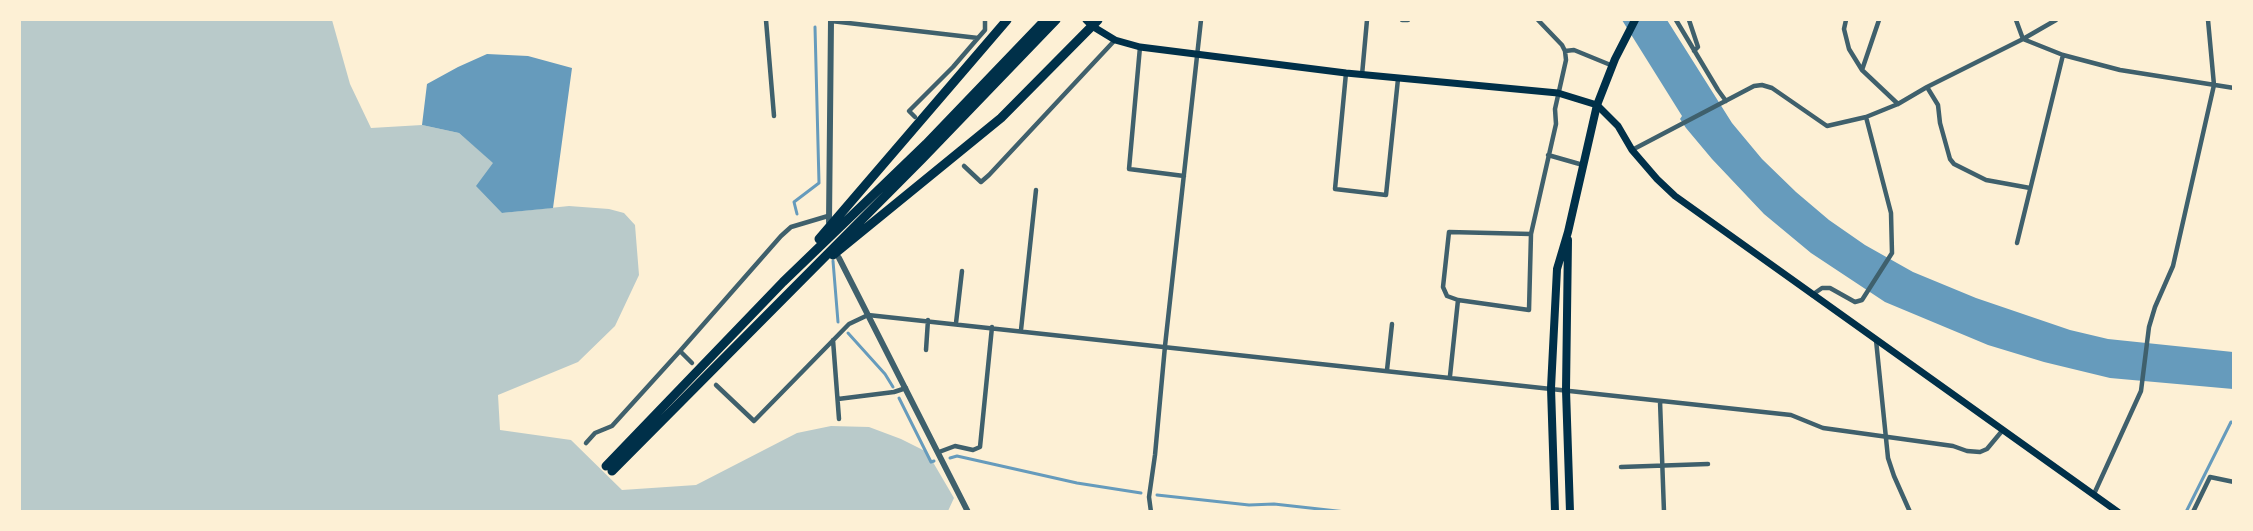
<!DOCTYPE html>
<html>
<head>
<meta charset="utf-8">
<style>
  body { margin:0 }
  #map { position:relative; width:2253px; height:531px; overflow:hidden; background:#fdf0d5; font-family:Lora,serif }
  canvas { display:block }
  .frame { position:absolute; inset:0; border:21px solid #fdf0d5; pointer-events:none }
</style>
</head>
<body>
<div id="map">
<canvas width="2253" height="531"></canvas>
<div class="frame"></div>
</div>
<script>
const context = document.querySelector('canvas').getContext('2d');
context.lineJoin = 'round';
function fill(path, color) {
  context.fillStyle = color;
  context.fill(path, 'evenodd');
}
function shape(rows) {
  const path = new Path2D();
  for (const r of rows) {
    path.moveTo(r[0], r[1]);
    for (let i = 2; i < r.length; i += 2) path.lineTo(r[i], r[i + 1]);
  }
  return path;
}
function trace(path, color, width, dash) {
  context.strokeStyle = color;
  context.lineWidth = width;
  context.lineCap = dash ? 'butt' : 'round';
  context.setLineDash(dash || []);
  context.stroke(path);
}
const green = shape([
  [20,20,332,20,350,84,371,128,422,125,459,133,494,163,502,213,569,206,609,209,624,213,635,225,639,275,615,326,578,362,498,395,500,430,571,440,622,490,696,485,797,433,831,426,869,427,901,439,927,452,954,498,948,511,20,511]
]);
const water = shape([
  [1622,20,1667,20,1732,123,1762,159,1796,192,1829,220,1865,245,1913,272,1976,298,2070,330,2108,339,2233,352,2233,389,2110,378,2044,362,1988,345,1885,302,1811,253,1764,214,1712,159,1686,128,1680,119,1682,116],
  [487,54,528,56,572,68,553,208,502,213,476,186,493,163,459,133,422,125,427,84,458,67]
]);
const stream = shape([
  [797,214,794,202,819,183,815,27],
  [833,261,838,322],
  [848,333,885,374,893,387],
  [899,398,931,462,934,461],
  [950,458,957,456,1077,483,1141,493],
  [1157,495,1249,505,1274,504,1346,512],
  [2186,512,2231,422,2234,423]
]);
const minor = shape([
  [766,20,774,116],
  [1402,20,1408,20],
  [1676,20,1718,90,1726,101],
  [1689,20,1698,47,1694,51],
  [1846,20,1844,29,1849,49,1862,70,1898,104],
  [2016,20,2023,39,2063,55,2120,70,2234,88],
  [831,21,978,38,953,67,909,111,915,117],
  [978,38,985,30,985,20],
  [1140,47,1129,169,1184,176],
  [1565,51,1574,50,1613,66],
  [1862,70,1879,20],
  [1346,73,1335,189,1386,195,1398,79],
  [1362,75,1367,20],
  [1927,87,1938,105,1940,123,1950,159,1954,164,1986,180,2030,188],
  [1632,150,1754,86,1762,85,1772,88,1827,126,1866,117,1898,104,1927,87,2023,39,2056,20],
  [1548,155,1583,165],
  [964,166,981,182,989,175,1115,40],
  [2017,243,2063,55],
  [1812,295,1822,288,1830,288,1855,302,1862,300,1892,253,1891,213,1866,117],
  [1458,300,1447,296,1443,287,1449,232,1531,234],
  [956,323,962,271],
  [1021,330,1036,190],
  [833,340,839,419],
  [1876,340,1888,458,1894,476,1910,512],
  [926,350,928,320],
  [692,363,680,351,781,236,791,227,828,216],
  [1387,370,1392,324],
  [1450,376,1458,300,1529,310,1531,234,1556,124,1555,109,1566,60,1565,51,1562,45,1538,20],
  [716,385,754,421,849,324,868,315,1791,415,1823,428,1953,446,1967,451,1980,452,1987,449,2002,431],
  [838,399,894,392,906,388],
  [1660,401,1664,512],
  [586,443,595,433,612,426,680,351],
  [939,452,955,446,973,450,980,447,992,327],
  [1621,467,1708,464],
  [2094,494,2141,391,2149,327,2155,307,2173,266,2214,85,2208,20],
  [1151,512,1149,497,1155,455,1165,346,1201,20],
  [2193,512,2210,477,2234,482]
]);
const tertiary = shape([
  [829,222,831,20],
  [839,258,968,512]
]);
const secondary = shape([
  [1086,20,1092,26,1115,40,1140,47,1346,73,1558,93,1597,105,1618,126,1632,150,1657,179,1675,196,2118,512]
]);
const trunk = shape([
  [1568,240,1566,390,1570,512],
  [1555,512,1551,388,1557,269,1568,232,1597,105,1615,59,1635,20]
]);
const motorway = shape([
  [819,239,1007,20],
  [833,255,1001,118,1098,20],
  [606,466,783,282,926,144,1045,20],
  [612,471,922,159,1056,20]
]);
fill(green, '#b9caca');
fill(water, '#669bbc');
trace(stream, '#669bbc', 3);
trace(minor, '#3f606c', 4.5);
trace(tertiary, '#3f606c', 6);
trace(secondary, '#003049', 7);
trace(trunk, '#003049', 8);
trace(motorway, '#003049', 9);
</script>
</body>
</html>
